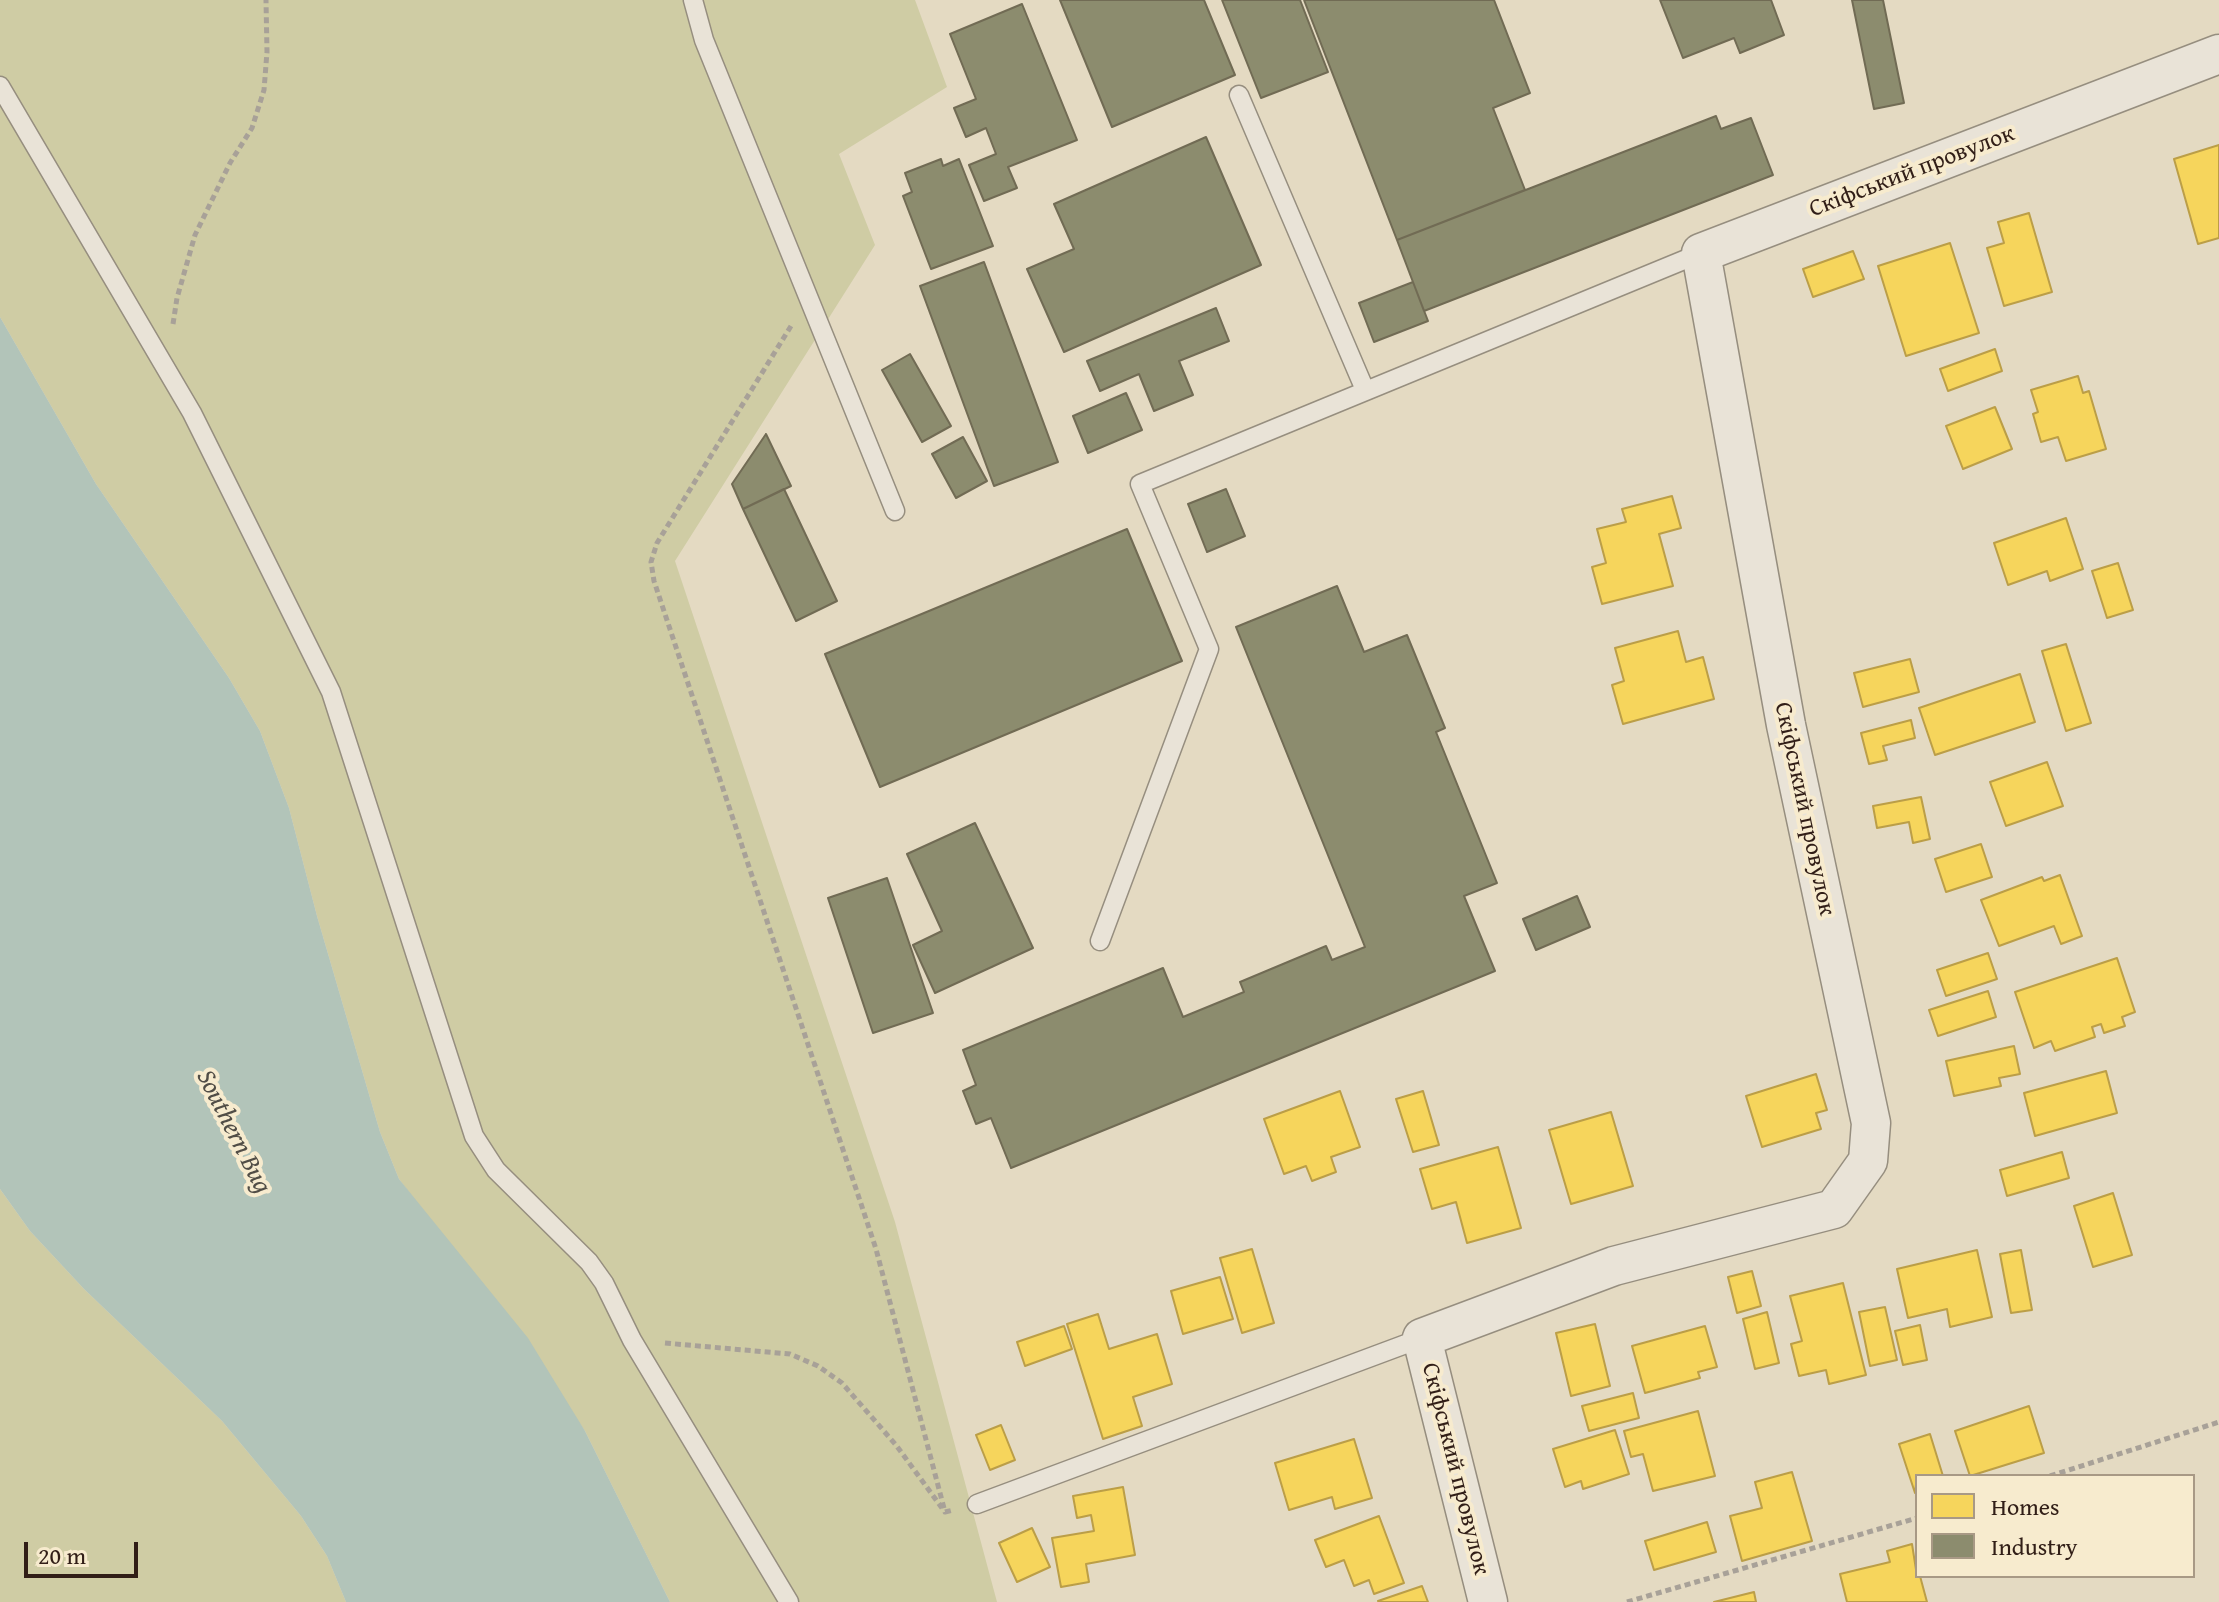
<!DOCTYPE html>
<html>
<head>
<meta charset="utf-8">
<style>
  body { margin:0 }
  #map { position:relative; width:2219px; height:1602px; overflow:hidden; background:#e4dac2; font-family:"Gentium Book Plus",serif }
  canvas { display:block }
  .legend { position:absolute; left:1915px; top:1474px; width:280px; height:104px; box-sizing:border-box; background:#f7ebce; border:2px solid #a89985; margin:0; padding:10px 14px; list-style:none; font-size:24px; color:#311e17 }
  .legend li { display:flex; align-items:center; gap:16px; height:40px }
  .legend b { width:40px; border:2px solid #a89985 }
  .scale { position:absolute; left:24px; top:1542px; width:114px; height:36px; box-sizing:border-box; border:4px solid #311e17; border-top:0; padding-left:10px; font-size:24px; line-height:28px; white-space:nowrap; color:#311e17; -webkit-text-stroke:6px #f7ebce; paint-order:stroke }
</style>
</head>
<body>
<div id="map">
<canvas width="2219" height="1602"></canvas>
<ul class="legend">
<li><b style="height:22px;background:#f6d55c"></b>Homes</li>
<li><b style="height:22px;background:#8c8c6e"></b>Industry</li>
</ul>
<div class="scale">20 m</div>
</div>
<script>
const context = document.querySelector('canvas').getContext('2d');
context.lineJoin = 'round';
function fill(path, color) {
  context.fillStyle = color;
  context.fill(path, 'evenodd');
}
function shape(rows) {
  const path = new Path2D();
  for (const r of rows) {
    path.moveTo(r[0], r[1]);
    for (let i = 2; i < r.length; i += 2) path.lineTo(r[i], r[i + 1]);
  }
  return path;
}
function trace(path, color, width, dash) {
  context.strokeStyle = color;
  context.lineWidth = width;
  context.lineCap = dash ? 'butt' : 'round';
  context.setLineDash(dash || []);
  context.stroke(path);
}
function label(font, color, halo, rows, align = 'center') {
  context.font = font + ' "Gentium Book Plus",serif';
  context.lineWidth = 8;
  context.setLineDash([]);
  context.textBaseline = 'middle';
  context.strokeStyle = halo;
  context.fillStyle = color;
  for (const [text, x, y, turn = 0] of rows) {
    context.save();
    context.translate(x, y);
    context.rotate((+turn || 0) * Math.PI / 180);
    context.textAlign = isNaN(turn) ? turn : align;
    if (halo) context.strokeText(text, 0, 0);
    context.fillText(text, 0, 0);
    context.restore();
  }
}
const green = shape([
  [0,0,915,0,947,87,839,154,875,245,675,561,895,1222,997,1602,670,1602,585,1431,399,1179,380,1132,317,916,289,808,260,731,229,678,96,484,0,317],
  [0,1189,30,1231,84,1289,222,1421,301,1516,327,1556,346,1602,0,1602]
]);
const water = shape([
  [0,317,96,484,229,678,260,731,289,808,317,916,380,1132,399,1179,528,1338,585,1431,670,1602,346,1602,327,1556,301,1516,222,1421,84,1289,30,1231,0,1189]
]);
const homes = shape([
  [2219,145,2219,238,2198,244,2174,159,2219,145],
  [2029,213,2052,292,2004,306,1987,248,2004,243,1998,222,2029,213],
  [1950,243,1979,333,1906,356,1878,266,1950,243],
  [1853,251,1864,279,1813,297,1803,269,1853,251],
  [1995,349,2002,371,1948,391,1940,369,1995,349],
  [2078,376,2083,393,2089,391,2106,449,2066,461,2058,437,2041,442,2033,414,2038,412,2031,390,2078,376],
  [1995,407,2012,449,1963,469,1946,426,1995,407],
  [1672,496,1681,528,1659,534,1673,586,1602,604,1592,567,1606,563,1597,529,1626,522,1622,509,1672,496],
  [2066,518,2083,569,2050,581,2047,571,2008,585,1994,543,2066,518],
  [2118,563,2133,610,2107,618,2092,571,2118,563],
  [1678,631,1686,662,1703,657,1714,699,1623,724,1612,685,1624,681,1615,648,1678,631],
  [2066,644,2091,723,2066,731,2042,651,2066,644],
  [1910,659,1919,692,1863,707,1854,673,1910,659],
  [2020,674,2035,722,1935,755,1919,708,2020,674],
  [1911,720,1915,738,1883,746,1887,760,1869,764,1861,733,1911,720],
  [2047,762,2063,806,2006,826,1990,782,2047,762],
  [1921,797,1930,839,1913,843,1909,822,1877,828,1873,806,1921,797],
  [1981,844,1992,877,1946,892,1935,859,1981,844],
  [2060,875,2082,936,2061,944,2054,926,1999,946,1981,900,2042,877,2044,881,2060,875],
  [1988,953,1997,979,1946,996,1937,970,1988,953],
  [2117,958,2135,1012,2122,1017,2125,1026,2104,1033,2101,1024,2092,1027,2095,1037,2055,1051,2051,1041,2034,1048,2015,992,2117,958],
  [1988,991,1996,1017,1938,1036,1929,1010,1988,991],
  [2014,1046,2020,1074,1999,1078,2001,1086,1954,1096,1946,1061,2014,1046],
  [2106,1071,2117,1113,2035,1136,2024,1093,2106,1071],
  [1816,1074,1827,1110,1816,1113,1821,1129,1762,1147,1746,1096,1816,1074],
  [1340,1091,1360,1147,1331,1157,1336,1172,1312,1181,1306,1166,1284,1174,1264,1119,1340,1091],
  [1423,1091,1439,1145,1413,1152,1396,1099,1423,1091],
  [1611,1112,1633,1186,1571,1204,1549,1130,1611,1112],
  [1498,1147,1521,1228,1467,1243,1456,1202,1432,1209,1420,1169,1498,1147],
  [2062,1152,2069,1178,2007,1196,2000,1170,2062,1152],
  [2113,1193,2132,1255,2093,1267,2074,1206,2113,1193],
  [1252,1249,1274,1323,1242,1333,1220,1258,1252,1249],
  [1977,1250,1992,1317,1950,1327,1947,1309,1908,1318,1897,1269,1977,1250],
  [2021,1250,2032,1310,2011,1313,2000,1254,2021,1250],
  [1752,1271,1761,1306,1737,1313,1728,1277,1752,1271],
  [1220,1277,1233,1319,1183,1334,1171,1291,1220,1277],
  [1843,1283,1866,1375,1829,1384,1826,1370,1799,1376,1791,1344,1802,1341,1790,1296,1843,1283],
  [1885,1307,1897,1360,1870,1366,1859,1312,1885,1307],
  [1767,1312,1779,1363,1755,1369,1743,1319,1767,1312],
  [1098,1314,1109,1349,1157,1334,1172,1384,1133,1397,1142,1426,1103,1439,1067,1324,1098,1314],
  [1595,1324,1610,1386,1571,1396,1556,1333,1595,1324],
  [1920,1325,1927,1360,1903,1365,1895,1331,1920,1325],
  [1064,1326,1072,1349,1025,1366,1017,1342,1064,1326],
  [1705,1326,1717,1367,1698,1372,1700,1378,1645,1393,1632,1346,1705,1326],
  [1633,1393,1639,1418,1589,1431,1582,1406,1633,1393],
  [2029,1406,2044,1453,1970,1476,1955,1431,2029,1406],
  [1698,1411,1715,1476,1653,1491,1643,1454,1631,1457,1624,1431,1698,1411],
  [1001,1425,1015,1460,990,1470,976,1435,1001,1425],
  [1615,1430,1629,1474,1583,1489,1581,1481,1565,1487,1553,1449,1615,1430],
  [1930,1434,1943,1476,1917,1476,1915,1493,1899,1444,1930,1434],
  [1354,1439,1372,1498,1335,1509,1332,1497,1289,1510,1275,1463,1354,1439],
  [1792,1472,1812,1541,1742,1561,1730,1516,1762,1508,1755,1482,1792,1472],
  [1123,1487,1135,1555,1086,1564,1089,1582,1061,1587,1052,1538,1094,1531,1091,1515,1077,1518,1073,1496,1123,1487],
  [1379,1516,1404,1583,1374,1594,1369,1580,1354,1586,1344,1560,1326,1567,1315,1540,1379,1516],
  [1707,1522,1716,1552,1654,1570,1645,1541,1707,1522],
  [1032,1528,1050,1567,1017,1582,999,1543,1032,1528],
  [1912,1544,1917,1576,1920,1576,1927,1602,1847,1602,1840,1574,1890,1562,1887,1551,1912,1544],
  [1422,1586,1428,1602,1379,1602,1378,1601,1422,1586],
  [1754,1592,1756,1602,1714,1602,1754,1592]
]);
const industry = shape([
  [1060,0,1204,0,1235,75,1112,127,1060,0],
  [1222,0,1300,0,1328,72,1261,98,1222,0],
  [1304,0,1494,0,1530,93,1493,108,1525,190,1397,240,1304,0],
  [1660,0,1771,0,1784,35,1740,53,1734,38,1683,58,1660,0],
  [1852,0,1883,0,1904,103,1874,109,1852,0],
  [1022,4,1077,140,1008,167,1017,188,984,201,969,165,996,154,986,128,966,137,954,108,976,99,950,34,1022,4],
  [1716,116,1721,129,1751,118,1773,175,1424,311,1397,240,1716,116],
  [1206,137,1261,265,1064,352,1027,269,1074,249,1054,204,1206,137],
  [941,159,943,166,959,159,993,246,931,269,903,196,912,192,905,173,941,159],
  [984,262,1058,462,994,486,920,286,984,262],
  [1413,282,1428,321,1374,342,1359,303,1413,282],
  [1216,308,1229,341,1179,361,1193,395,1154,411,1139,374,1100,391,1087,361,1216,308],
  [910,354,951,426,922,442,882,370,910,354],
  [1126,393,1142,430,1088,453,1073,416,1126,393],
  [766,434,791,486,743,509,732,484,766,434],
  [963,437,987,481,956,498,932,454,963,437],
  [784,489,837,601,796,621,743,509,784,489],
  [1226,489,1245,536,1207,552,1188,504,1226,489],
  [1127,529,1182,661,880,787,825,654,1127,529],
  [1337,586,1364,652,1407,635,1445,728,1436,732,1497,883,1464,896,1495,971,1011,1168,991,1118,976,1124,963,1091,976,1085,963,1050,1163,968,1183,1017,1244,992,1240,982,1326,946,1332,960,1365,947,1236,627,1337,586],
  [975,823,1033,948,935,993,913,945,942,931,907,854,975,823],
  [887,878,933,1013,873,1033,828,898,887,878],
  [1577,896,1590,927,1536,950,1523,919,1577,896]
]);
const path = shape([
  [173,324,177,298,195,235,230,163,252,128,264,90,267,52,266,0],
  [791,326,657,543,651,562,654,581,876,1249,945,1512,953,1510],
  [665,1343,790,1354,818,1366,842,1383,896,1445,942,1508],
  [2050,1476,2219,1422],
  [1627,1602,1917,1518]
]);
const lane = shape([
  [693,0,704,40,895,511],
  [0,86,192,413,331,692,474,1136,496,1170,589,1262,604,1283,632,1340,789,1602],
  [1239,95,1365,390],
  [1100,941,1209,649,1140,484,1701,253],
  [977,1504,1422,1338]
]);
const street = shape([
  [1488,1602,1422,1338,1614,1266,1834,1209,1868,1161,1871,1123,1786,725,1701,253,2219,54]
]);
const streetNames = [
  ["Скіфський провулок",1912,172,-21],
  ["Скіфський провулок",1804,809,78],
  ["Скіфський провулок",1455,1469,76]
];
const waterNames = [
  ["Southern Bug",233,1132,63]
];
fill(green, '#cfcca4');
fill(water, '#b2c4b9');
fill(homes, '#f6d55c');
trace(homes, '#bb9e47', 2);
fill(industry, '#8c8c6e');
trace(industry, '#716b54', 2);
trace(lane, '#968e7f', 21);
trace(street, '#968e7f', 41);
trace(path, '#a8a198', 5, [6, 4]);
trace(lane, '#e9e3d7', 18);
trace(street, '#e9e3d7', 38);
label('24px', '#311e17', '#f7ebce', streetNames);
label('italic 26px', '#514d46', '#f7ebce', waterNames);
</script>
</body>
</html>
